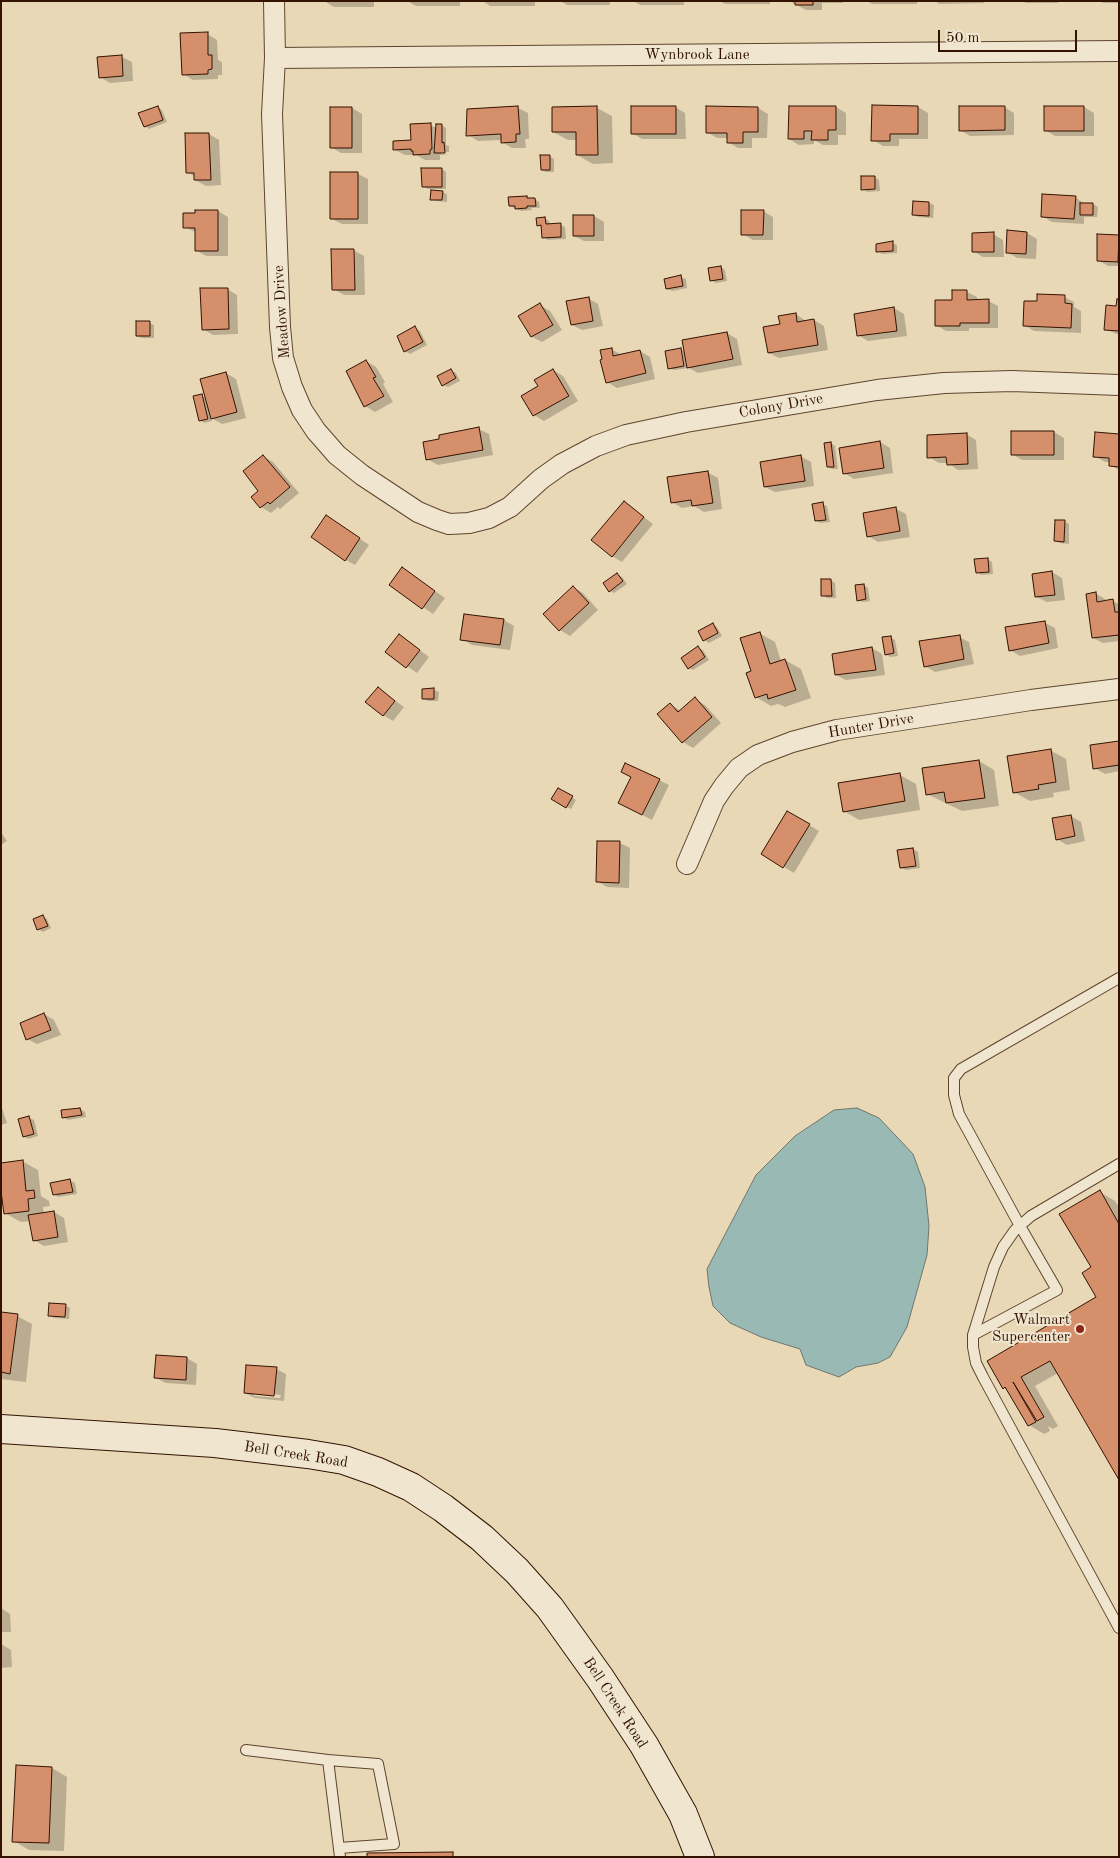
<!DOCTYPE html>
<html>
<head>
<meta charset="utf-8">
<style>
  body { margin:0 }
  #map { position:relative; width:1120px; height:1858px; overflow:hidden; background:#e8d8b6; font-family:"Old Standard TT",serif }
  canvas { display:block }
  .frame { position:absolute; inset:0; border:2px solid #331202; pointer-events:none }
  .scale { position:absolute; left:938px; top:30px; width:139px; height:22px; box-sizing:border-box; border:2px solid #331202; border-top:0; padding-left:6px; font-size:15px; line-height:18px; white-space:nowrap; color:#331202; -webkit-text-stroke:4px #f0e6d0; paint-order:stroke }
</style>
</head>
<body>
<div id="map">
<canvas width="1120" height="1858"></canvas>
<div class="frame"></div>
<div class="scale">50 m</div>
</div>
<script>
const context = document.querySelector('canvas').getContext('2d');
context.lineJoin = 'round';
function fill(path, color) {
  context.fillStyle = color;
  context.fill(path, 'evenodd');
}
function shape(rows) {
  const path = new Path2D();
  for (const r of rows) {
    path.moveTo(r[0], r[1]);
    for (let i = 2; i < r.length; i += 2) path.lineTo(r[i], r[i + 1]);
  }
  return path;
}
function trace(path, color, width, dash) {
  context.strokeStyle = color;
  context.lineWidth = width;
  context.lineCap = dash ? 'butt' : 'round';
  context.setLineDash(dash || []);
  context.stroke(path);
}
function label(font, color, halo, rows, align = 'center') {
  context.font = font + ' "Old Standard TT",serif';
  context.lineWidth = 4;
  context.setLineDash([]);
  context.textBaseline = 'middle';
  context.strokeStyle = halo;
  context.fillStyle = color;
  for (const [text, x, y, turn = 0] of rows) {
    context.save();
    context.translate(x, y);
    context.rotate((+turn || 0) * Math.PI / 180);
    context.textAlign = isNaN(turn) ? turn : align;
    if (halo) context.strokeText(text, 0, 0);
    context.fillText(text, 0, 0);
    context.restore();
  }
}
const water = shape([
  [857,1108,879,1118,913,1154,925,1187,929,1226,927,1255,907,1327,890,1357,878,1363,856,1367,839,1377,806,1365,800,1349,761,1337,730,1323,713,1306,709,1287,707,1269,756,1175,795,1136,834,1110,857,1108]
]);
const shadow = shape([
  [324,1,374,1,374,7,334,7],
  [407,1,460,1,460,6,416,6],
  [483,1,535,1,535,6,490,6],
  [560,1,610,1,610,5,567,5],
  [633,1,684,1,684,5,640,5],
  [720,1,770,1,770,4,725,4],
  [789,1,843,1,843,3,822,3,822,10,806,10],
  [867,1,917,1,917,4,872,4],
  [935,1,984,1,984,3,939,4],
  [1022,1,1058,1,1058,3,1026,3],
  [1100,1,1119,1,1119,3,1103,3],
  [207,34,217,40,218,60,222,62,222,75,218,75,218,79,193,80,183,74],
  [122,57,132,62,133,81,110,83,100,77],
  [873,106,918,107,928,113,928,139,899,139,899,146,883,146,873,140],
  [158,107,162,110,167,122,149,129,145,126],
  [675,107,685,113,686,139,642,139,632,133],
  [790,107,836,107,846,113,846,135,838,135,838,145,823,145,814,140,814,144,799,145,789,139],
  [1004,107,1014,113,1014,135,970,136,960,130],
  [1084,107,1094,113,1094,136,1055,136,1045,130],
  [352,108,362,114,362,153,341,153,331,147],
  [518,108,528,113,529,139,525,139,526,148,512,148,502,142,502,140,478,141,468,135,468,110],
  [553,108,597,108,612,116,613,163,593,164,577,155,577,140,568,140,553,132],
  [758,108,768,114,767,138,752,138,752,148,738,148,728,142,728,138,717,138,707,132],
  [430,125,437,128,441,125,446,128,446,145,449,146,449,152,441,152,441,154,449,155,440,155,440,160,425,160,416,155,405,155,395,150,412,141],
  [209,134,219,140,221,185,206,186,195,180,195,177,188,172],
  [549,156,554,159,554,172,546,172,542,170],
  [442,169,446,172,446,189,428,189,423,186],
  [332,174,358,174,368,179,368,224,342,224,332,219],
  [874,177,879,180,880,191,867,192,863,189],
  [442,192,447,194,447,202,436,201,432,199],
  [1075,197,1085,204,1093,204,1098,207,1097,217,1084,217,1084,224,1052,222,1042,216],
  [535,199,539,202,540,208,531,208,532,210,521,211,510,206],
  [914,202,929,203,934,205,933,218,918,217,914,215],
  [218,211,228,217,228,256,206,256,196,250,197,233,185,227],
  [763,211,773,217,773,240,753,240,743,234],
  [594,216,604,222,604,241,584,241,574,236],
  [545,218,549,221,550,225,560,225,565,227,566,239,548,240,543,237,542,227,538,225],
  [1027,233,1037,239,1036,259,1017,258,1007,252],
  [993,234,1003,240,1004,257,983,257,973,251],
  [1119,236,1119,266,1108,266,1098,260],
  [892,243,897,245,897,253,882,254,878,251],
  [353,250,364,256,365,295,344,295,334,289],
  [721,267,725,270,727,281,716,283,711,280],
  [681,277,686,279,687,288,672,291,667,289],
  [227,289,237,295,238,334,213,335,203,329],
  [967,292,977,297,977,301,988,301,998,306,998,328,969,328,969,331,946,331,936,325,953,301],
  [1064,297,1074,302,1074,307,1081,311,1081,333,1034,331,1024,325,1038,303],
  [588,298,598,304,603,326,582,330,572,325],
  [1119,300,1119,335,1105,329,1117,307],
  [540,305,550,311,562,330,542,342,532,337,520,317],
  [894,308,904,314,907,336,868,341,858,335],
  [796,314,806,321,814,320,824,326,828,350,779,358,769,353,781,325],
  [149,323,154,325,154,338,142,338,137,336],
  [415,328,420,331,427,345,410,354,405,351],
  [727,333,737,339,742,365,698,373,689,368,674,370,669,368,680,349,686,352],
  [611,349,622,355,640,351,650,357,655,379,617,388,607,382],
  [366,361,376,367,385,382,383,384,393,402,375,412,365,406,348,372],
  [451,370,456,373,460,381,448,387,443,385],
  [553,370,563,376,578,401,544,421,534,415,539,387],
  [226,373,236,379,246,418,222,424,211,418,212,421,204,423,200,420,201,395,206,398],
  [479,429,489,434,493,455,438,465,427,459],
  [1054,432,1064,438,1064,460,1022,460,1012,454],
  [966,434,976,440,978,469,958,470,948,463,939,463,929,457],
  [1119,435,1119,470,1110,465,1110,462,1105,462,1095,456],
  [880,442,890,448,893,473,854,479,844,473],
  [831,443,835,446,838,469,832,469,828,467],
  [263,456,273,462,299,493,280,509,278,507,271,513,261,507,253,497,260,491],
  [800,456,811,462,814,486,775,492,765,487],
  [707,472,718,478,722,509,704,512,694,506,682,508,672,502],
  [624,502,653,524,622,562,612,556],
  [822,504,827,506,830,522,820,523,816,520],
  [896,509,906,514,910,537,878,542,868,536],
  [336,522,369,545,355,565,346,560],
  [1065,522,1069,524,1069,544,1060,543,1056,541],
  [987,559,992,562,993,574,981,575,977,572],
  [403,569,445,598,433,614,391,585],
  [1052,572,1062,578,1065,600,1047,602,1036,597],
  [617,574,622,577,627,584,614,593,610,591],
  [831,580,835,583,836,598,827,598,823,595],
  [864,585,868,588,870,601,863,602,858,600],
  [573,587,583,593,598,610,570,636,560,630,545,614],
  [1095,593,1105,599,1106,602,1113,601,1119,604,1119,641,1103,643,1093,638],
  [504,620,514,626,510,650,472,645,462,639],
  [1045,623,1055,628,1058,648,1020,656,1010,650],
  [713,625,717,627,722,636,709,643,704,640],
  [759,633,775,642,781,661,785,660,801,669,811,698,785,707,778,704,771,706,756,697,753,672],
  [890,637,895,640,898,656,890,657,886,654],
  [959,637,969,642,974,664,935,672,925,666],
  [409,642,429,657,417,673,387,652],
  [698,648,703,650,709,660,693,670,689,668],
  [872,648,882,654,885,675,846,680,836,675],
  [378,688,404,707,393,721,383,715],
  [423,690,434,690,439,692,438,701,428,701,423,698],
  [695,699,705,705,721,723,693,748,683,742,670,704,681,711],
  [1119,743,1119,771,1105,774,1095,768],
  [1050,750,1066,759,1070,790,1053,793,1054,797,1030,801,1014,792],
  [979,761,994,770,999,806,962,811,927,794],
  [900,775,916,784,920,810,859,820,844,811],
  [659,780,669,785,652,820,619,803],
  [558,789,576,800,571,809,553,799],
  [787,812,819,831,794,873,762,854],
  [1071,816,1081,822,1085,841,1067,845,1057,839],
  [1,832,7,841,1,845],
  [620,843,630,848,629,888,607,887,597,881],
  [913,849,918,852,920,868,906,870,901,868],
  [42,916,47,919,51,928,43,932,38,929],
  [44,1014,54,1020,61,1035,37,1044,27,1039],
  [1,1105,7,1123,1,1125],
  [80,1109,85,1112,86,1117,68,1120,63,1117],
  [29,1118,34,1120,38,1136,28,1139,24,1136],
  [22,1161,38,1170,41,1196,49,1201,50,1206,43,1207,44,1214,54,1212,64,1218,68,1242,44,1246,34,1240,31,1221,21,1222,5,1213,1,1188,1,1163,3,1164],
  [70,1180,75,1183,77,1194,58,1197,54,1194],
  [1100,1192,1115,1201,1119,1207,1119,1478,1058,1373,1035,1386,1058,1426,1053,1429,1048,1426,1050,1431,1044,1434,1029,1425,1009,1391,1004,1388,1098,1298,1092,1268],
  [65,1305,70,1308,69,1319,54,1318,50,1315],
  [1,1314,17,1316,32,1324,26,1382,1,1379],
  [157,1356,187,1358,197,1364,196,1385,166,1383,156,1378],
  [276,1369,286,1374,284,1401,255,1398,245,1393],
  [254,1393,281,1395,280,1398,254,1396],
  [1,1608,10,1614,11,1632,1,1632],
  [1,1644,11,1650,12,1667,1,1668],
  [52,1768,67,1777,64,1851,29,1850,14,1841]
]);
const building = shape([
  [795,1,813,1,813,5,795,5,795,1],
  [208,32,208,55,212,55,212,69,208,70,208,74,182,75,180,33,208,32],
  [122,55,123,76,99,78,97,57,122,55],
  [872,105,918,106,918,134,890,134,890,141,871,141,872,105],
  [158,106,163,120,144,127,138,113,158,106],
  [518,106,520,134,516,134,516,142,501,143,501,134,466,136,467,109,518,106],
  [597,106,598,155,576,155,576,132,552,132,552,107,597,106],
  [631,106,676,106,676,134,631,134,631,106],
  [706,106,758,107,758,132,743,132,743,143,727,143,727,133,706,133,706,106],
  [789,106,836,106,836,130,828,130,828,140,811,140,812,131,804,131,804,139,788,139,789,106],
  [959,106,1005,106,1005,130,959,131,959,106],
  [1044,106,1084,106,1084,131,1044,131,1044,106],
  [330,107,352,107,352,148,330,148,330,107],
  [431,123,432,149,430,150,430,154,413,155,413,151,411,151,411,149,393,150,393,141,411,140,410,124,431,123],
  [436,124,442,124,442,143,444,142,445,153,434,153,436,124],
  [185,133,209,133,211,180,194,180,194,173,186,173,185,133],
  [540,155,550,155,550,170,541,170,540,155],
  [421,168,442,168,442,187,422,187,421,168],
  [330,172,358,172,358,219,330,219,330,172],
  [861,176,875,176,875,189,861,190,861,176],
  [431,190,443,191,442,200,430,200,431,190],
  [1042,194,1076,196,1074,219,1041,217,1042,194],
  [527,196,527,198,535,198,536,206,527,206,527,208,515,209,515,206,509,206,508,197,527,196],
  [913,201,929,202,929,216,912,215,913,201],
  [1080,203,1093,203,1093,215,1080,215,1080,203],
  [195,210,218,210,218,251,195,251,195,228,183,228,183,213,195,213,195,210],
  [741,210,764,210,763,235,741,235,741,210],
  [573,215,594,215,594,236,573,236,573,215],
  [545,217,546,224,561,223,561,237,542,238,541,225,537,226,536,218,545,217],
  [1007,230,1027,232,1026,254,1006,253,1007,230],
  [994,232,994,252,972,252,972,233,994,232],
  [1097,234,1119,235,1118,262,1097,261,1097,234],
  [893,241,893,251,876,252,876,244,893,241],
  [331,249,354,249,355,290,332,290,331,249],
  [721,266,723,279,710,281,708,268,721,266],
  [681,275,683,286,666,289,664,279,681,275],
  [200,288,228,288,229,329,202,330,200,288],
  [952,290,967,290,967,300,989,299,989,323,960,323,960,326,935,326,935,300,952,300,952,290],
  [1037,294,1065,295,1065,303,1072,304,1071,328,1023,326,1024,301,1037,301,1037,294],
  [589,297,593,321,571,325,566,301,589,297],
  [1117,299,1119,299,1119,331,1104,330,1106,305,1116,306,1117,299],
  [540,303,553,325,531,337,518,316,540,303],
  [894,307,897,331,857,336,854,314,894,307],
  [796,313,797,322,814,319,818,345,768,353,763,327,780,324,778,316,796,313],
  [136,321,150,321,150,336,136,336,136,321],
  [415,326,423,342,404,352,397,336,415,326],
  [727,332,733,359,687,368,682,340,727,332],
  [612,348,613,356,640,350,646,373,606,383,600,360,602,359,600,350,612,348],
  [681,348,684,366,668,369,665,351,681,348],
  [366,360,376,377,373,378,384,396,364,407,346,371,366,360],
  [451,369,456,378,442,386,437,376,451,369],
  [553,369,569,396,533,416,521,396,538,386,534,380,553,369],
  [226,372,237,412,211,419,200,379,226,372],
  [202,394,208,419,199,421,193,396,202,394],
  [479,427,483,450,426,460,423,442,439,439,439,435,479,427],
  [1011,431,1054,431,1054,455,1011,455,1011,431],
  [1095,432,1119,434,1119,467,1109,466,1109,458,1093,457,1095,432],
  [967,433,968,464,947,465,946,457,927,458,927,435,967,433],
  [880,441,884,468,843,474,839,448,880,441],
  [831,442,834,467,827,467,824,443,831,442],
  [263,455,290,487,270,504,268,502,260,508,251,497,258,491,243,471,263,455],
  [801,455,805,481,764,487,760,462,801,455],
  [708,471,713,503,692,506,691,500,671,503,667,477,708,471],
  [624,501,644,517,612,557,591,540,624,501],
  [823,502,826,520,815,521,812,504,823,502],
  [896,507,900,531,867,537,863,513,896,507],
  [326,515,360,538,345,561,311,537,326,515],
  [1055,520,1065,520,1064,542,1054,541,1055,520],
  [988,558,989,572,976,573,974,559,988,558],
  [402,567,435,591,422,609,389,585,402,567],
  [1052,571,1055,595,1035,597,1032,574,1052,571],
  [617,573,623,581,609,592,603,583,617,573],
  [821,579,831,579,832,596,821,596,821,579],
  [864,584,866,599,857,601,855,585,864,584],
  [573,586,589,603,559,631,543,614,573,586],
  [1096,592,1097,602,1113,599,1115,612,1119,612,1119,635,1092,638,1086,594,1096,592],
  [464,614,504,619,500,645,460,640,464,614],
  [1045,621,1049,643,1009,651,1005,627,1045,621],
  [713,623,718,633,703,641,698,631,713,623],
  [760,632,770,664,785,659,796,690,768,699,767,694,755,698,746,673,751,671,740,638,760,632],
  [399,634,420,650,406,668,385,652,399,634],
  [960,635,964,659,924,667,919,641,960,635],
  [891,636,894,653,885,655,882,637,891,636],
  [698,646,705,657,688,669,681,658,698,646],
  [872,647,876,670,835,675,832,654,872,647],
  [378,687,395,701,383,716,365,702,378,687],
  [434,688,434,699,422,699,422,689,434,688],
  [695,697,712,717,682,743,657,714,670,703,678,712,695,697],
  [1119,741,1119,765,1093,769,1090,745,1119,741],
  [1051,749,1056,782,1038,785,1039,789,1013,793,1007,756,1051,749],
  [979,760,985,798,946,803,944,792,926,795,922,768,979,760],
  [625,763,660,779,642,815,618,803,631,777,621,772,625,763],
  [900,773,905,801,843,812,838,783,900,773],
  [558,788,573,796,566,808,551,799,558,788],
  [787,811,810,824,783,868,761,854,787,811],
  [1071,815,1075,836,1056,840,1052,818,1071,815],
  [597,841,620,841,619,883,596,882,597,841],
  [913,848,916,866,900,868,897,850,913,848],
  [43,915,48,926,37,930,33,919,43,915],
  [44,1013,51,1030,26,1040,20,1023,44,1013],
  [80,1108,82,1115,62,1118,61,1110,80,1108],
  [29,1116,34,1134,23,1137,18,1119,29,1116],
  [23,1160,26,1191,34,1190,35,1198,28,1199,29,1211,4,1214,1,1191,1,1163,23,1160],
  [70,1179,73,1192,53,1195,50,1183,70,1179],
  [1100,1190,1119,1224,1119,1480,1050,1361,1021,1377,1044,1417,1037,1421,1013,1382,1036,1422,1028,1426,1005,1387,1003,1389,987,1361,1096,1297,1082,1273,1091,1267,1059,1214,1100,1190],
  [54,1211,58,1237,33,1241,28,1215,54,1211],
  [49,1303,66,1304,65,1317,48,1316,49,1303],
  [1,1312,18,1314,10,1374,1,1372,1,1312],
  [156,1355,187,1357,186,1380,154,1378,156,1355],
  [246,1365,277,1367,274,1396,244,1393,246,1365],
  [16,1765,52,1767,49,1843,12,1842,16,1765],
  [453,1852,453,1857,367,1857,367,1853,453,1852]
]);
const lane = shape([
  [1119,1164,1031,1216,1015,1230,1003,1247,994,1267,973,1335,973,1347,976,1363,983,1377,1119,1628],
  [973,1335,1057,1290,1020,1226,959,1114,954,1095,954,1078,961,1069,1119,978],
  [246,1750,328,1760,340,1857],
  [328,1760,378,1764,394,1844,339,1848]
]);
const street = shape([
  [274,1,275,58,272,114,280,327,283,358,292,387,302,410,316,431,337,455,362,475,418,512,437,520,449,524,469,523,489,518,510,507,541,479,562,464,596,446,626,435,686,422,877,390,944,383,1012,381,1119,385],
  [275,58,1119,51],
  [687,864,714,801,724,786,739,768,758,755,792,742,837,730,1031,700,1119,689]
]);
const secondary = shape([
  [1,1429,215,1443,308,1454,344,1460,378,1472,411,1487,443,1508,482,1538,517,1571,550,1608,600,1678,644,1745,683,1814,700,1857]
]);
const markers = [
  [1080,1329,5,"#8f2418"]
];
const streetNames = [
  ["Wynbrook Lane",697,55],
  ["Meadow Drive",282,312,-94],
  ["Colony Drive",781,406,-10],
  ["Hunter Drive",871,726,-10],
  ["Bell Creek Road",296,1455,9],
  ["Bell Creek Road",615,1703,57]
];
const poiNames = [
  ["Walmart",1070,1320],
  ["Supercenter",1070,1337]
];
fill(water, '#98b9b4');
trace(water, '#70766d', 1);
fill(shadow, '#0003');
fill(building, '#d58f6a');
trace(building, '#331202', 1);
trace(lane, '#60442f', 12);
trace(street, '#60442f', 22);
trace(secondary, '#331202', 30);
trace(lane, '#f0e6d0', 10);
trace(street, '#f0e6d0', 20);
trace(secondary, '#f0e6d0', 28);
for (const [x, y, r, color] of markers) {
  const dot = new Path2D();
  dot.arc(x, y, r, 0, 2 * Math.PI);
  context.fillStyle = color;
  context.fill(dot);
  trace(dot, '#f0e6d0', 2);
}
label('15px', '#331202', '#f0e6d0', streetNames);
label('15px', '#331202', '#f0e6d0', poiNames, 'right');
</script>
</body>
</html>
